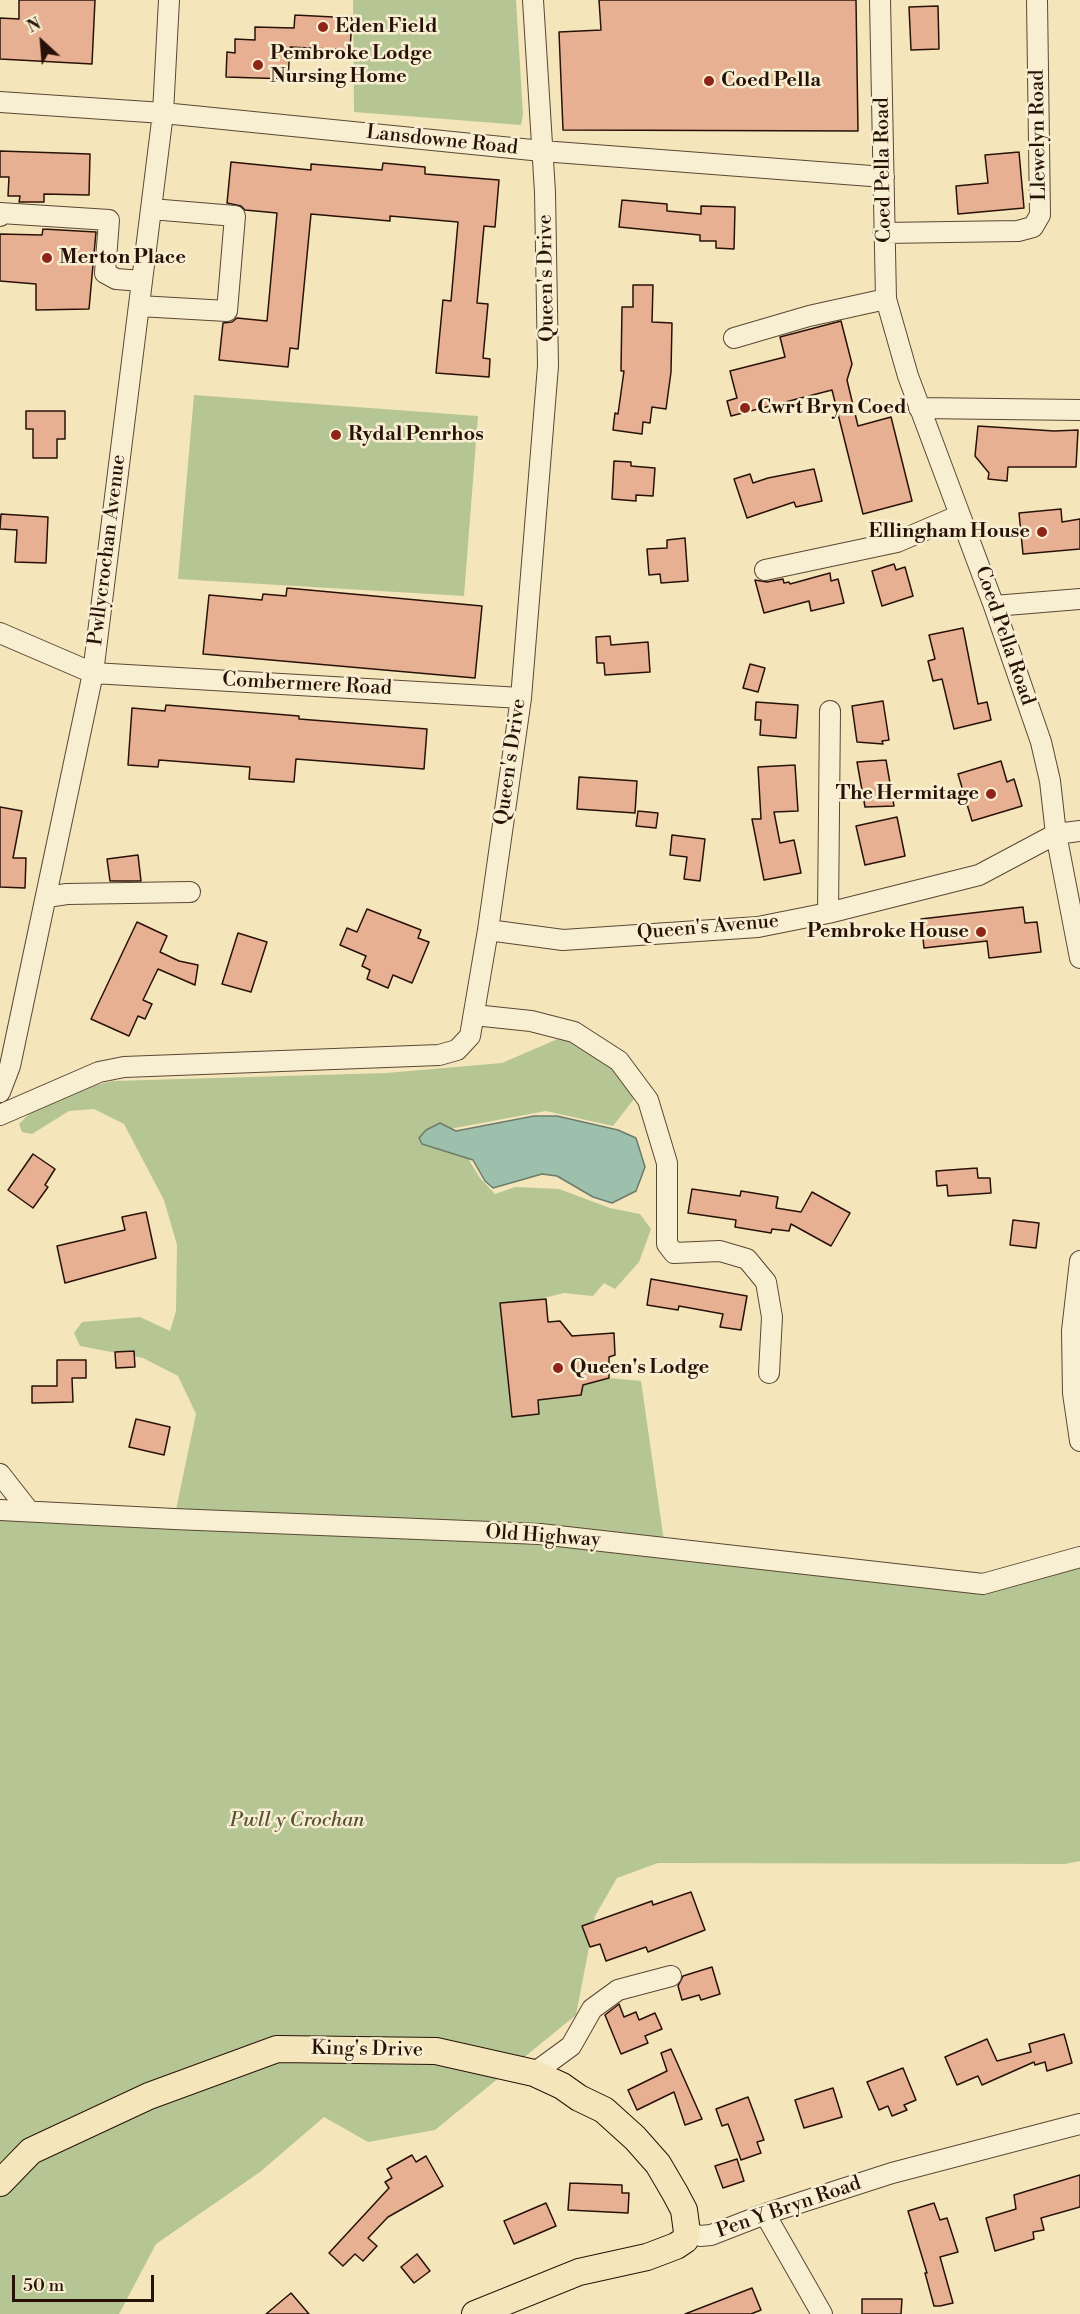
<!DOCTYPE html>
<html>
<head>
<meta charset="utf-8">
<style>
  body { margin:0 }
  #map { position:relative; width:1080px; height:2314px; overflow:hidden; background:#f4e6ba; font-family:"Libre Bodoni",serif }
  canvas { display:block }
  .north { position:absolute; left:12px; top:12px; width:60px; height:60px; -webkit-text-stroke:4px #f8efd2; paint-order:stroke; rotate:334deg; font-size:16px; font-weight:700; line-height:24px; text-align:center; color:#281208 }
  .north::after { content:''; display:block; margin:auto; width:21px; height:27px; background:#281208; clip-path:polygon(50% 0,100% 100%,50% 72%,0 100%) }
  .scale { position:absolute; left:12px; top:2275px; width:142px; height:27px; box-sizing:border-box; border:3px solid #281208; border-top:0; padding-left:8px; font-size:18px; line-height:21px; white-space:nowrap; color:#281208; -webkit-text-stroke:4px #f8efd2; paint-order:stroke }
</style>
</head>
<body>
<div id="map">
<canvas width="1080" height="2314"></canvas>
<div class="north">N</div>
<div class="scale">50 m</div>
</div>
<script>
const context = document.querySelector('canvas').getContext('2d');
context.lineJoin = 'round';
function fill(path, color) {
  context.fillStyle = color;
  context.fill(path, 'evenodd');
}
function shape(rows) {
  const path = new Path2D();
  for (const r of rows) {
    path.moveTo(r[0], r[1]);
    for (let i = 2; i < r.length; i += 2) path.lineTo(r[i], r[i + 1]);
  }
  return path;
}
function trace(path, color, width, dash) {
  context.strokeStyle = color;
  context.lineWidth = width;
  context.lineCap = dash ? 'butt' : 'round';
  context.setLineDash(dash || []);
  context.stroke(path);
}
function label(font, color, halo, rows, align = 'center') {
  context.font = font + ' "Libre Bodoni",serif';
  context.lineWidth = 5;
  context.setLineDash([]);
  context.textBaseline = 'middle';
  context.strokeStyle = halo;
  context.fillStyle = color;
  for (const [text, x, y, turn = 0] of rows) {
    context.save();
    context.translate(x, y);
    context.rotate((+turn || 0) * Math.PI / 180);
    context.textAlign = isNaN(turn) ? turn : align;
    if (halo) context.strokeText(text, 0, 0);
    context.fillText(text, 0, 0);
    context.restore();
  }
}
const green = shape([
  [353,0,516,0,523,115,521,125,354,112],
  [194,395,478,416,464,596,178,579],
  [574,1032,641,1090,613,1126,546,1111,428,1133,466,1155,480,1178,495,1194,515,1187,559,1189,610,1208,640,1214,651,1229,639,1262,615,1289,604,1283,593,1296,564,1293,540,1299,500,1303,512,1417,539,1414,538,1400,581,1395,583,1385,609,1378,641,1381,665,1548,982,1584,1080,1557,1080,1861,1065,1864,658,1863,617,1878,595,1916,576,2015,435,2130,368,2142,324,2117,260,2172,156,2244,119,2314,0,2314,0,1510,174,1519,196,1414,178,1376,143,1358,80,1346,74,1333,82,1322,140,1317,170,1331,176,1311,177,1245,164,1200,124,1124,94,1109,69,1111,32,1134,22,1132,19,1124,30,1113,78,1089,113,1081,386,1073,502,1063]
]);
const water = shape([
  [534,1116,557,1116,618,1130,636,1138,645,1167,636,1191,612,1203,593,1197,557,1176,542,1174,493,1188,485,1181,473,1160,422,1144,419,1138,426,1130,440,1123,456,1131,534,1116]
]);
const building = shape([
  [19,0,95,0,92,64,0,59,0,18,19,19,19,0],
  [599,0,856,0,858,131,563,130,559,32,601,30,599,0],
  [938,6,939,49,911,50,909,7,938,6],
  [295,15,352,18,350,50,290,47,288,79,226,77,227,52,235,53,235,39,255,40,255,27,294,28,295,15],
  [0,151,90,154,89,195,44,194,44,202,19,202,20,196,8,196,9,177,0,177,0,151],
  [1019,152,1024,208,958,214,956,186,988,183,985,155,1019,152],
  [231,162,311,170,311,164,382,170,383,163,425,167,425,174,499,180,495,227,484,226,477,303,488,304,483,358,490,359,489,377,436,373,443,300,451,301,458,222,390,216,390,221,311,214,298,349,290,348,288,367,219,360,223,323,232,322,237,318,267,321,277,213,245,210,241,206,227,203,231,162],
  [622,200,667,204,667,211,701,214,701,206,735,207,734,249,716,248,716,241,700,241,700,235,619,227,622,200],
  [43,229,96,232,89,309,36,310,36,284,0,281,0,234,42,235,43,229],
  [633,285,653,285,652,322,672,323,671,372,666,409,652,407,650,423,643,422,642,434,613,430,615,413,618,414,624,371,621,371,622,307,633,307,633,285],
  [841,321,852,364,847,380,858,426,891,417,912,501,863,514,832,390,731,416,727,401,737,398,730,371,785,357,780,337,841,321],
  [26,411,65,411,65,439,57,439,57,458,33,458,33,429,26,429,26,411],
  [978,426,1054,431,1078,430,1076,467,1008,467,1007,481,988,479,989,473,975,456,978,426],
  [614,461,631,462,631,466,655,468,653,496,636,495,636,501,612,499,614,461],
  [814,469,822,501,796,507,794,502,747,518,734,479,750,474,753,483,768,478,814,469],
  [1061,509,1062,522,1080,519,1080,549,1023,554,1019,513,1061,509],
  [1,514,48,517,46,563,15,562,17,530,0,529,1,514],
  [685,538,688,581,661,583,660,574,649,575,647,549,667,548,667,540,685,538],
  [894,564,896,570,905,567,913,596,882,606,872,571,894,564],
  [830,573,831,581,838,579,844,603,811,611,809,601,764,613,755,580,767,582,783,579,784,583,789,582,790,584,830,573],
  [287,588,482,606,475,678,203,654,209,595,262,600,263,594,286,596,287,588],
  [963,628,978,704,987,702,991,720,954,729,942,679,933,681,928,661,935,659,929,635,963,628],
  [610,636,611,645,648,642,650,672,605,675,604,663,597,663,596,637,610,636],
  [750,664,765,668,758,692,743,688,750,664],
  [883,701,889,740,882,741,883,744,857,742,852,706,883,701],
  [756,702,798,705,796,738,760,735,761,720,755,720,756,702],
  [166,705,299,716,299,719,427,729,424,769,296,759,294,782,249,779,250,767,159,760,158,767,128,765,132,708,165,711,166,705],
  [886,760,894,806,865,807,857,762,886,760],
  [1001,761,1007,782,1014,779,1022,806,972,821,958,774,1001,761],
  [795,765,798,811,774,812,780,843,794,840,801,873,764,880,752,819,761,819,758,767,795,765],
  [579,777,637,781,635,813,577,809,579,777],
  [0,807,22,811,13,858,26,858,25,888,0,887,0,807],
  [638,811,658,813,656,828,636,826,638,811],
  [897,817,905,856,865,865,856,826,897,817],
  [672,835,705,839,700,881,684,879,687,857,670,855,672,835],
  [138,855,141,881,110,881,107,859,138,855],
  [1023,907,1025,923,1037,922,1041,952,989,958,987,941,924,948,921,919,1023,907],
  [367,909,421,930,418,938,429,942,412,983,393,975,388,988,367,979,370,970,362,966,366,956,340,945,347,928,357,932,367,909],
  [137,922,167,936,160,952,179,961,198,965,195,985,158,969,143,1000,152,1004,145,1019,138,1016,129,1036,91,1019,137,922],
  [238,933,267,942,251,992,222,984,238,933],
  [33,1154,55,1169,45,1185,48,1187,33,1208,8,1190,33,1154],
  [977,1168,978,1178,990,1178,991,1193,948,1196,947,1185,937,1186,936,1171,977,1168],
  [692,1189,740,1196,741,1191,778,1197,776,1208,801,1212,812,1192,850,1213,831,1246,791,1224,789,1231,772,1229,771,1233,735,1227,736,1220,688,1213,692,1189],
  [146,1212,156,1258,65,1283,57,1246,125,1230,122,1217,146,1212],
  [1013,1220,1039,1223,1036,1248,1010,1245,1013,1220],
  [651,1279,747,1296,741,1330,720,1327,723,1314,679,1306,678,1310,647,1305,651,1279],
  [546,1299,548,1322,560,1321,572,1336,614,1333,615,1355,609,1357,609,1378,583,1385,581,1395,538,1400,539,1414,512,1417,500,1303,546,1299],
  [134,1351,135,1367,116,1368,115,1352,134,1351],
  [57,1360,86,1360,86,1378,72,1378,73,1402,32,1403,32,1386,57,1386,57,1360],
  [136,1419,170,1427,164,1455,129,1447,136,1419],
  [691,1892,705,1930,648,1952,646,1947,606,1961,600,1944,590,1947,582,1926,652,1901,653,1905,691,1892],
  [712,1967,720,1994,701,2000,699,1995,682,2000,678,1986,683,1976,712,1967],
  [619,2004,624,2017,636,2012,639,2020,655,2013,662,2029,645,2036,648,2043,621,2054,605,2015,619,2004],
  [1064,2034,1072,2063,1047,2071,1045,2062,1035,2065,1034,2062,982,2085,978,2076,957,2085,945,2057,987,2039,997,2061,1031,2052,1029,2044,1064,2034],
  [671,2049,702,2119,685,2125,674,2092,637,2110,628,2090,667,2071,661,2053,671,2049],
  [903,2068,916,2100,904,2105,907,2110,892,2116,888,2106,879,2110,867,2082,903,2068],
  [833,2088,842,2117,804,2128,795,2100,833,2088],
  [748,2097,764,2140,757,2142,761,2153,741,2160,728,2124,722,2126,716,2109,748,2097],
  [412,2155,416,2162,426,2156,443,2186,388,2217,368,2238,377,2246,363,2261,355,2254,343,2266,329,2253,389,2188,385,2182,392,2178,387,2169,412,2155],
  [737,2159,744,2181,723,2188,715,2166,737,2159],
  [1080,2175,1080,2207,1041,2218,1044,2230,1033,2232,1034,2239,995,2251,986,2218,1016,2209,1014,2195,1080,2175],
  [570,2183,622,2185,622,2193,629,2193,628,2213,568,2210,570,2183],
  [546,2203,556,2226,514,2244,504,2221,546,2203],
  [934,2203,940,2220,947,2218,958,2252,940,2257,953,2303,940,2306,934,2306,925,2273,927,2273,908,2211,934,2203],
  [417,2254,430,2271,414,2283,401,2267,417,2254],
  [752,2288,761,2310,751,2314,685,2314,752,2288],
  [291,2293,309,2314,266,2314,291,2293],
  [862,2299,902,2299,901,2314,862,2314,862,2299]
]);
const minor = shape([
  [880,0,886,299,908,376,994,606,1041,742,1050,781,1056,834,1080,958],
  [0,102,163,113,542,151,884,177],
  [0,216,0,213,109,220,105,273,116,279,142,281],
  [883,233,1018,231,1033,227,1040,215,1037,0],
  [139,306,227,311,235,216,151,209],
  [734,338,809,316,886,299],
  [919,408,1080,410],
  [765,570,897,542,960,515],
  [994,606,1080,599],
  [0,633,93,673,521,698],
  [47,897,67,894,190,892],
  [828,913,830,711],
  [488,930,563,940,758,927,828,913,979,875,1056,834,1080,831],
  [474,1015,531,1021,574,1032,619,1061,648,1100,667,1163,667,1244,674,1253,720,1251,747,1259,766,1282,772,1317,769,1373],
  [0,1092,10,1066,93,673,163,113,169,0],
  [0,1115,99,1072,124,1067,439,1055,457,1050,470,1036,488,930,521,698,548,366,545,192,533,0],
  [1080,1261,1072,1331,1073,1393,1080,1441],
  [0,1474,29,1511],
  [0,1510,174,1519,540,1534,983,1584,1080,1557],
  [534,2073,571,2046,592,2009,618,1990,671,1976],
  [765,2214,822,2314],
  [687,2232,700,2236,711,2235,765,2214,892,2173,1080,2124]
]);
const major = shape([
  [0,2183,31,2151,149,2096,277,2049,436,2051,534,2073,562,2086,579,2098,604,2110,635,2138,658,2164,675,2193,684,2210,687,2232,685,2240,676,2246,647,2257,579,2272,475,2314]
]);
const markers = [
  [323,27,6,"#8f2418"],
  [258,65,6,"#8f2418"],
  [709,81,6,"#8f2418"],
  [47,258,6,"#8f2418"],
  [745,408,6,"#8f2418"],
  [336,435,6,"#8f2418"],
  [1042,532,6,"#8f2418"],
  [991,794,6,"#8f2418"],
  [981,932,6,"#8f2418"],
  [558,1368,6,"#8f2418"]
];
const poiNames = [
  ["Eden Field",335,27],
  ["Pembroke Lodge",270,54],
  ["Nursing Home",270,77],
  ["Coed Pella",721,81],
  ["Merton Place",59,258],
  ["Cwrt Bryn Coed",757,408],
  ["Rydal Penrhos",348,435],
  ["Ellingham House",1030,532,"right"],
  ["The Hermitage",979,794,"right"],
  ["Pembroke House",969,932,"right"],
  ["Queen's Lodge",570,1368]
];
const streetNames = [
  ["Llewelyn Road",1039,135,-91],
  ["Lansdowne Road",442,141,6],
  ["Coed Pella Road",884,170,-91],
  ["Queen's Drive",547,278,-91],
  ["Pwllycrochan Avenue",108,550,-83],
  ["Coed Pella Road",1004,636,71],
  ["Combermere Road",307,685,3],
  ["Queen's Drive",511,762,-82],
  ["Queen's Avenue",708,928,-5],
  ["Old Highway",543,1537,4],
  ["King's Drive",367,2050,1],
  ["Pen Y Bryn Road",789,2208,-19]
];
const parkNames = [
  ["Pwll y Crochan",297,1821]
];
fill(green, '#b5c694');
fill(water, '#9cc0ab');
trace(water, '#6e7a6a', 1.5);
fill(building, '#e8b093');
trace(building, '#281208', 1.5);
trace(minor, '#5b4734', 22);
trace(major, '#281208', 28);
trace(minor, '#f8efd2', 20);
trace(major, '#f4e6ba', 26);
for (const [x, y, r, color] of markers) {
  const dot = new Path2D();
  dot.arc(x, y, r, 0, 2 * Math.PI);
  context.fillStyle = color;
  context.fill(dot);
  trace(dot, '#f8efd2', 2);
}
label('bold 20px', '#281208', '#f8efd2', poiNames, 'left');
label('20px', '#281208', '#f8efd2', streetNames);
label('italic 20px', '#595139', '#f8efd2', parkNames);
</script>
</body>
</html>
